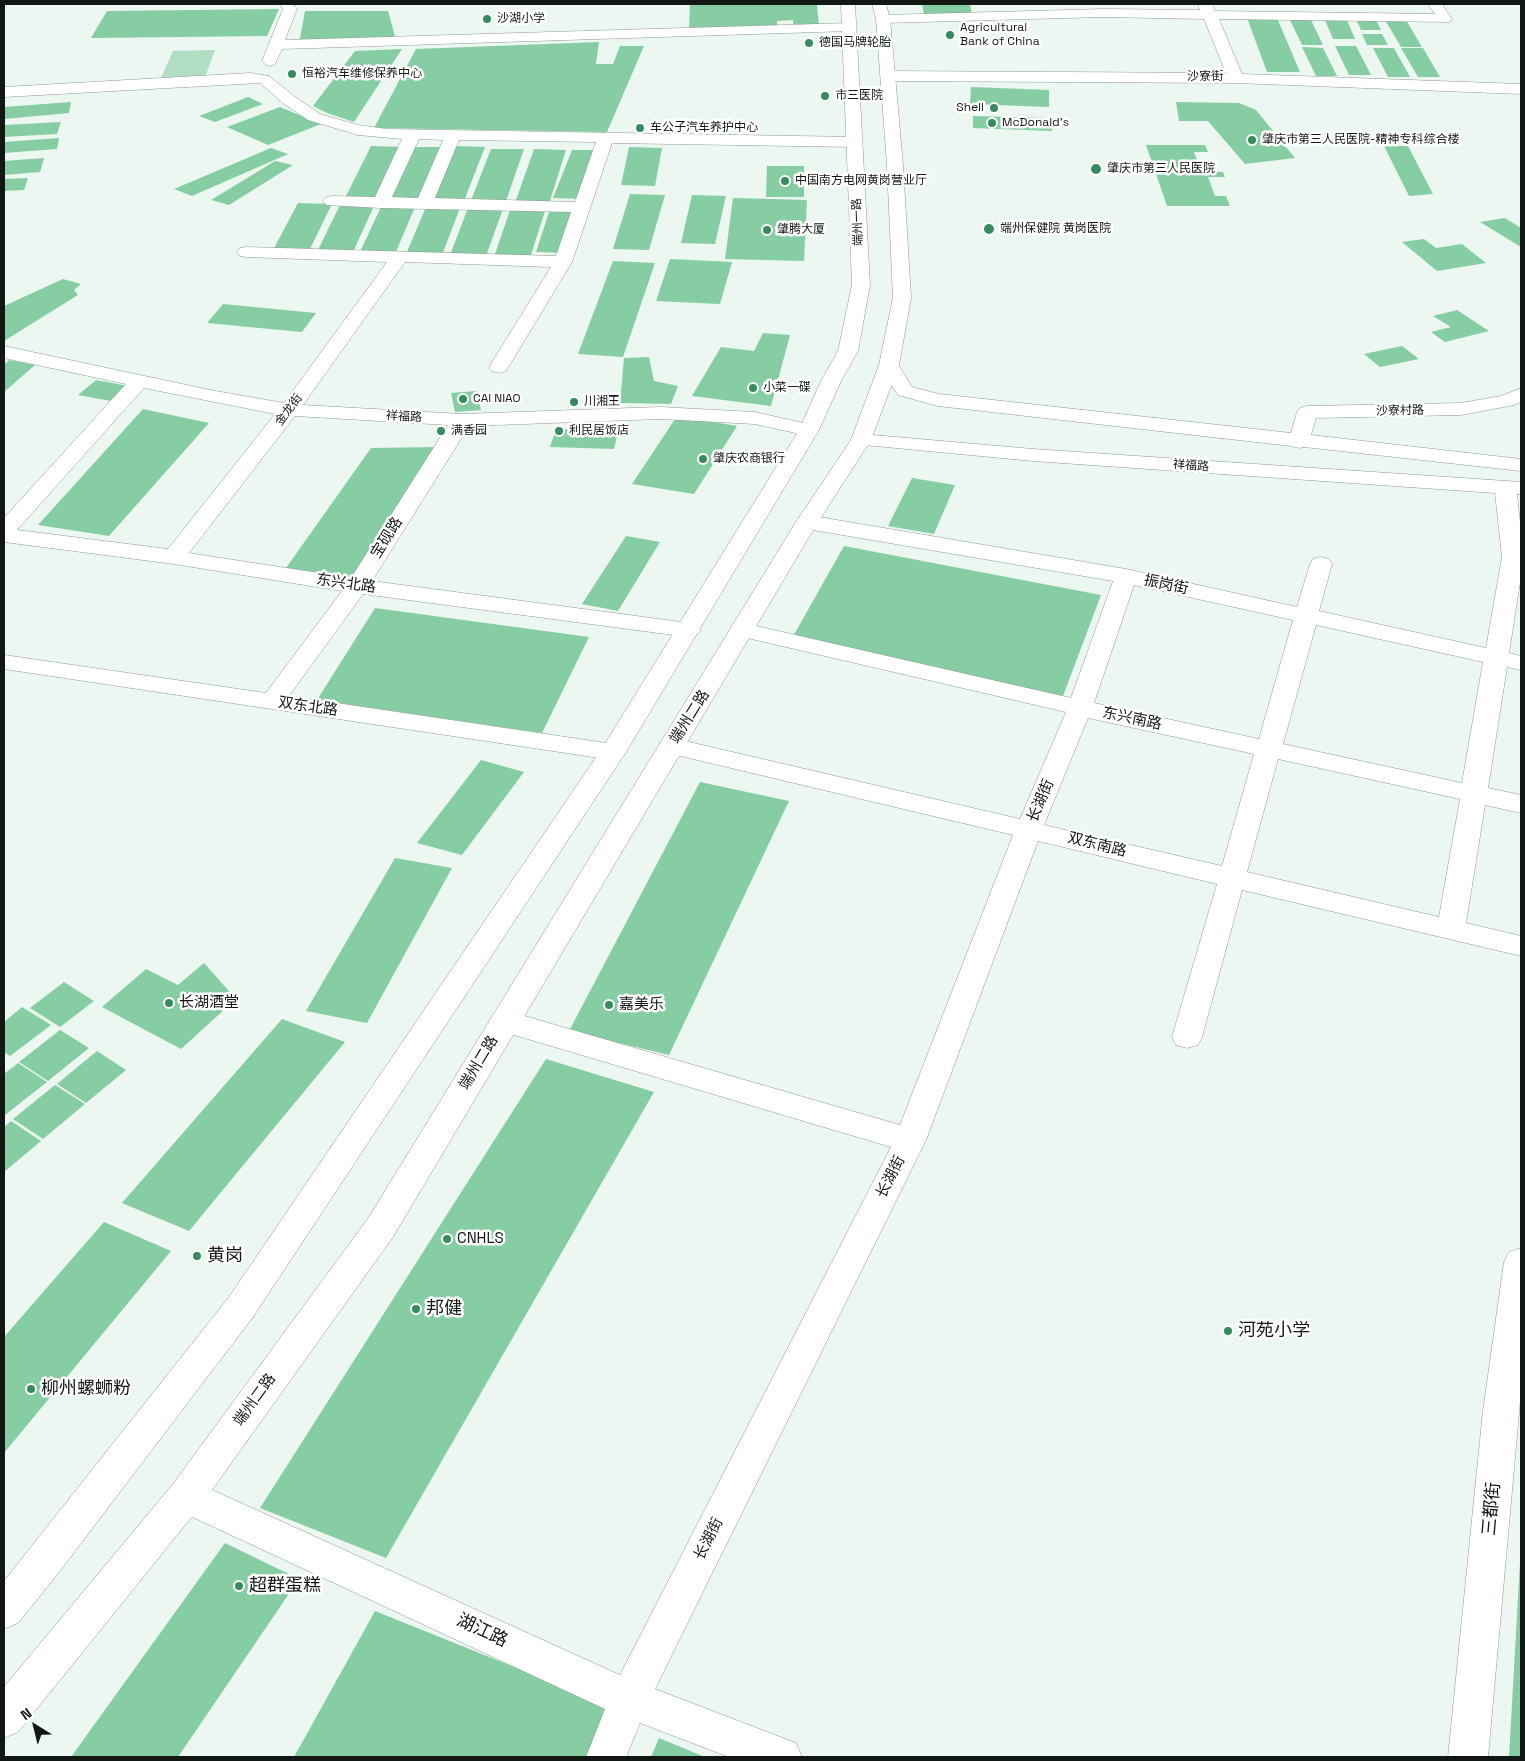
<!DOCTYPE html>
<html>
<head>
<meta charset="utf-8">
<style>
  body { margin:0 }
  #map { position:relative; width:1525px; height:1761px; overflow:hidden; background:#ebf7f0; font-family:"Space Grotesk",sans-serif }
  canvas { display:block }
  .frame { position:absolute; inset:0; border:5px solid #131714; pointer-events:none }
  .north { position:absolute; left:10px; top:1701px; width:50px; height:50px; -webkit-text-stroke:4px #fff; paint-order:stroke; rotate:324deg; font-size:14px; font-weight:700; line-height:20px; text-align:center; color:#131714 }
  .north::after { content:''; display:block; margin:auto; width:18px; height:22px; background:#131714; clip-path:polygon(50% 0,100% 100%,50% 72%,0 100%) }
</style>
</head>
<body>
<div id="map">
<canvas width="1525" height="1761"></canvas>
<div class="frame"></div>
<div class="north">N</div>
</div>
<script>
const context = document.querySelector('canvas').getContext('2d');
context.lineJoin = 'round';
function fill(path, color) {
  context.fillStyle = color;
  context.fill(path, 'evenodd');
}
function shape(rows) {
  const path = new Path2D();
  for (const r of rows) {
    path.moveTo(r[0], r[1]);
    for (let i = 2; i < r.length; i += 2) path.lineTo(r[i], r[i + 1]);
  }
  return path;
}
function trace(path, color, width, dash) {
  context.strokeStyle = color;
  context.lineWidth = width;
  context.lineCap = dash ? 'butt' : 'round';
  context.setLineDash(dash || []);
  context.stroke(path);
}
function label(font, color, halo, rows, align = 'center') {
  context.font = font + ' "Space Grotesk","Noto Sans SC",sans-serif';
  context.lineWidth = 5;
  context.setLineDash([]);
  context.textBaseline = 'middle';
  context.strokeStyle = halo;
  context.fillStyle = color;
  for (const [text, x, y, turn = 0] of rows) {
    context.save();
    context.translate(x, y);
    context.rotate((+turn || 0) * Math.PI / 180);
    context.textAlign = isNaN(turn) ? turn : align;
    if (halo) context.strokeText(text, 0, 0);
    context.fillText(text, 0, 0);
    context.restore();
  }
}
const green = shape([
  [215,50,205,77,161,78,173,51]
]);
const building = shape([
  [690,4,817,4,819,28,794,28,793,20,777,21,777,29,689,30],
  [922,4,970,4,972,14,924,14],
  [279,9,267,36,91,38,107,11],
  [305,11,388,11,396,40,299,43],
  [1247,18,1277,18,1300,72,1267,72],
  [1289,18,1310,18,1323,45,1302,45],
  [1356,19,1376,20,1381,30,1361,30],
  [1325,20,1347,20,1355,39,1333,39],
  [1385,20,1406,20,1422,47,1401,47],
  [1362,34,1382,34,1388,45,1367,45],
  [599,42,596,64,613,64,620,46,644,46,607,132,374,128,416,49],
  [1335,46,1356,46,1371,75,1349,75],
  [1302,47,1323,48,1337,76,1316,76],
  [1373,48,1394,48,1410,77,1388,77],
  [1401,48,1423,48,1440,77,1418,77],
  [402,49,354,122,327,113,313,106,355,51],
  [971,87,1049,90,1049,107,970,104],
  [248,97,263,104,215,122,199,116],
  [71,102,69,113,4,119,4,107],
  [1176,102,1239,103,1256,110,1295,158,1245,164,1208,121,1179,121],
  [280,107,321,124,268,145,227,127],
  [973,116,1052,118,1052,131,973,128],
  [61,122,57,134,4,137,4,125],
  [59,138,57,149,4,153,4,142],
  [1146,145,1205,145,1208,152,1194,152,1201,171,1223,172,1225,177,1208,177,1215,196,1226,196,1230,206,1167,206],
  [371,146,403,147,378,201,344,200],
  [452,146,485,147,464,201,430,200],
  [1384,146,1408,146,1433,194,1409,196],
  [412,147,445,147,421,201,387,200],
  [629,147,662,148,655,186,621,185],
  [271,148,288,154,192,196,174,189],
  [491,149,524,149,505,204,470,203],
  [534,149,566,150,549,204,515,203],
  [572,150,600,150,582,199,553,198],
  [44,158,40,172,4,175,4,161],
  [275,161,293,165,229,205,211,200],
  [767,166,804,166,804,197,766,197],
  [28,178,24,190,4,191,4,179],
  [630,194,665,195,649,250,613,249],
  [692,195,726,196,715,244,681,243],
  [733,198,807,200,804,261,725,259],
  [298,203,332,204,309,251,273,250],
  [340,205,374,206,353,252,317,252],
  [381,207,415,207,395,254,359,254],
  [426,207,460,208,442,255,406,254],
  [468,208,503,209,486,256,450,255],
  [550,209,577,210,564,253,536,252],
  [510,210,545,211,530,258,494,257],
  [1505,218,1521,228,1521,247,1480,222],
  [1424,239,1436,248,1462,244,1486,263,1437,271,1402,242],
  [670,259,732,262,720,304,656,301],
  [613,261,655,263,623,357,578,354],
  [63,279,81,284,74,290,78,295,4,341,4,306],
  [223,304,316,313,302,332,207,323],
  [1457,310,1489,331,1445,342,1431,332,1451,327,1433,316],
  [763,333,790,335,771,406,692,396,721,347,754,351],
  [1402,346,1419,359,1380,367,1364,354],
  [649,357,654,381,678,386,671,404,620,403,624,358],
  [9,360,35,365,4,392,4,365],
  [96,380,129,386,111,401,78,395],
  [477,391,481,410,455,412,451,393],
  [143,409,209,423,109,536,38,525],
  [677,416,737,426,694,494,632,484],
  [556,429,618,431,614,449,550,447],
  [438,447,352,577,286,568,371,448],
  [912,478,955,485,934,534,888,526],
  [626,536,660,542,618,611,582,604],
  [844,546,1101,595,1063,696,791,640],
  [375,608,589,637,542,733,317,700],
  [481,760,524,772,462,855,417,843],
  [700,782,789,801,669,1055,569,1031],
  [395,858,452,868,367,1023,306,1011],
  [204,963,236,999,181,1049,102,1007,146,969,178,985],
  [64,982,94,1001,60,1027,30,1008],
  [22,1007,51,1025,10,1056,4,1052,4,1022],
  [282,1019,345,1042,189,1231,122,1203],
  [60,1030,89,1048,48,1081,19,1062],
  [97,1051,126,1070,86,1103,57,1084],
  [546,1059,654,1092,386,1558,260,1508],
  [18,1063,47,1082,5,1115,4,1074],
  [55,1085,85,1104,43,1139,13,1119],
  [11,1121,41,1141,4,1172,4,1127],
  [104,1222,171,1251,4,1453,4,1337],
  [225,1543,299,1579,178,1757,71,1757],
  [1520,1562,1521,1562,1521,1757,1509,1757],
  [375,1611,616,1708,594,1757,294,1757],
  [659,1738,705,1757,651,1757]
]);
const minor = shape([
  [279,4,293,4,297,9,285,40,850,23,855,24,857,27,855,30,850,31,282,49,275,64,270,66,265,64,262,61,283,9,279,4],
  [1198,4,1212,4,1215,11,1435,14,1428,4,1442,4,1452,19,1450,22,1219,19,1242,74,1521,84,1521,94,1236,83,888,81,883,79,880,76,883,73,888,71,1226,73,1204,19,1104,17,883,23,878,22,876,19,878,16,883,15,1104,9,1200,10,1198,4],
  [250,73,269,76,295,97,320,114,358,125,387,129,855,137,861,139,863,142,861,145,855,147,612,143,572,262,506,371,499,373,492,371,489,367,551,267,405,262,303,405,462,414,660,407,755,412,816,426,819,430,816,434,809,436,755,424,660,419,469,426,372,581,689,623,697,625,701,630,697,635,689,637,363,594,289,696,613,744,622,746,626,752,622,758,613,760,4,669,4,655,266,693,342,591,174,564,4,542,4,518,126,384,4,358,4,346,210,390,284,403,387,262,246,257,240,256,237,252,240,248,246,247,556,256,571,212,381,208,326,205,323,201,326,197,332,196,375,197,402,139,358,135,308,120,283,103,260,83,4,97,4,87,250,73],
  [419,139,443,140,418,198,392,197,419,139],
  [459,140,596,142,575,202,435,198,459,140],
  [144,388,275,414,168,549,17,530,144,388],
  [295,416,448,425,351,578,189,553,295,416],
  [889,359,896,361,912,387,939,394,1291,433,1297,412,1300,408,1307,406,1461,403,1501,396,1521,388,1521,402,1514,405,1461,415,1316,418,1311,435,1521,459,1521,471,1304,447,1299,448,1291,446,938,406,898,395,879,365,882,361,889,359],
  [861,434,1033,449,1521,482,1521,494,1517,494,1521,532,1521,576,1509,653,1521,656,1521,670,1507,667,1488,788,1521,795,1521,813,1485,805,1466,923,1521,936,1521,956,1242,890,1202,1037,1198,1045,1187,1048,1176,1045,1172,1037,1217,884,1038,841,926,1140,655,1689,796,1743,802,1757,729,1757,640,1723,626,1757,586,1757,605,1709,173,1508,168,1496,173,1484,186,1479,199,1484,620,1675,891,1147,494,1029,489,1021,494,1013,504,1010,900,1125,1013,835,672,754,663,752,659,746,663,740,672,738,1020,819,1066,712,743,637,735,635,731,630,735,625,743,623,1071,698,1113,581,807,529,799,527,796,522,799,517,807,515,1126,569,1297,607,1310,564,1313,559,1321,557,1329,559,1332,564,1319,611,1486,648,1502,557,1495,493,1033,461,854,444,851,440,854,436,861,434],
  [1134,585,1293,620,1259,739,1094,703,1134,585],
  [1316,625,1483,662,1462,783,1283,744,1316,625],
  [1088,718,1254,754,1222,866,1044,825,1088,718],
  [1278,759,1460,799,1439,917,1247,872,1278,759],
  [1521,1248,1521,1391,1488,1757,1448,1757,1483,1411,1504,1262,1509,1252,1521,1248]
]);
const major = shape([
  [841,4,855,4,870,285,858,351,841,381,819,430,626,752,253,1317,53,1580,18,1623,4,1629,4,1581,229,1297,603,747,799,430,821,381,838,351,852,285,841,4],
  [872,4,886,4,890,19,903,165,911,298,899,365,871,440,818,522,393,1237,199,1508,18,1732,4,1738,4,1687,173,1484,369,1217,796,522,851,440,879,365,893,298,887,165,876,19,872,4]
]);
const markers = [
  [487,19,5,"#368c60"],
  [950,35,5,"#368c60"],
  [809,43,5,"#368c60"],
  [292,74,5,"#368c60"],
  [825,96,5,"#368c60"],
  [994,108,5,"#368c60"],
  [992,123,5,"#368c60"],
  [640,128,5,"#368c60"],
  [1252,140,5,"#368c60"],
  [1096,169,6,"#368c60"],
  [785,181,5,"#368c60"],
  [989,229,6,"#368c60"],
  [767,230,5,"#368c60"],
  [753,388,5,"#368c60"],
  [463,399,5,"#368c60"],
  [574,402,5,"#368c60"],
  [441,431,5,"#368c60"],
  [559,431,5,"#368c60"],
  [703,459,5,"#368c60"],
  [169,1003,5,"#368c60"],
  [609,1005,5,"#368c60"],
  [447,1239,5,"#368c60"],
  [197,1256,5,"#368c60"],
  [416,1309,5,"#368c60"],
  [1228,1331,5,"#368c60"],
  [31,1389,5,"#368c60"],
  [239,1586,5,"#368c60"]
];
const farPoinames = [
  ["沙湖小学",497,19],
  ["Agricultural",960,28],
  ["Bank of China",960,42],
  ["德国马牌轮胎",819,43],
  ["恒裕汽车维修保养中心",302,74],
  ["市三医院",835,96],
  ["Shell",984,108,"right"],
  ["McDonald's",1002,123],
  ["车公子汽车养护中心",650,128],
  ["肇庆市第三人民医院-精神专科综合楼",1262,140],
  ["肇庆市第三人民医院",1107,169],
  ["中国南方电网黄岗营业厅",795,181],
  ["端州保健院 黄岗医院",1000,229],
  ["肇腾大厦",777,230],
  ["小菜一碟",763,388],
  ["CAI NIAO",473,399],
  ["川湘王",584,402],
  ["满香园",451,431],
  ["利民居饭店",569,431],
  ["肇庆农商银行",713,459]
];
const farStreetnames = [
  ["沙寮街",1205,77],
  ["端州一路",858,222,-92],
  ["金龙街",289,410,-53],
  ["沙寮村路",1400,411,-1],
  ["祥福路",404,417,3],
  ["祥福路",1191,466,4]
];
const streetNames = [
  ["宝砚路",387,538,-58],
  ["东兴北路",346,584,8],
  ["振岗街",1166,585,12],
  ["双东北路",308,707,8],
  ["端州二路",690,717,-58],
  ["东兴南路",1132,719,12],
  ["长湖街",1041,801,-67],
  ["双东南路",1097,845,14],
  ["端州二路",479,1063,-59],
  ["长湖街",891,1177,-63],
  ["端州二路",255,1400,-54],
  ["长湖街",709,1539,-63]
];
const poiNames = [
  ["长湖酒堂",179,1003],
  ["嘉美乐",619,1005],
  ["CNHLS",457,1239]
];
const nearPoinames = [
  ["黄岗",207,1256],
  ["邦健",426,1309],
  ["河苑小学",1238,1331],
  ["柳州螺蛳粉",41,1389],
  ["超群蛋糕",249,1586]
];
const nearStreetnames = [
  ["三都街",1492,1509,-85],
  ["湖江路",482,1631,25]
];
fill(green, '#b2dec3');
fill(building, '#86cda4');
trace(minor, '#8d9891', 1);
trace(major, '#8d9891', 1);
fill(minor, '#fff');
fill(major, '#fff');
for (const [x, y, r, color] of markers) {
  const dot = new Path2D();
  dot.arc(x, y, r, 0, 2 * Math.PI);
  context.fillStyle = color;
  context.fill(dot);
  trace(dot, '#fff', 2);
}
label('12px', '#131714', '#fff', farPoinames, 'left');
label('12px', '#131714', '#fff', farStreetnames);
label('15px', '#131714', '#fff', streetNames);
label('15px', '#131714', '#fff', poiNames, 'left');
label('18px', '#131714', '#fff', nearPoinames, 'left');
label('18px', '#131714', '#fff', nearStreetnames);
</script>
</body>
</html>
